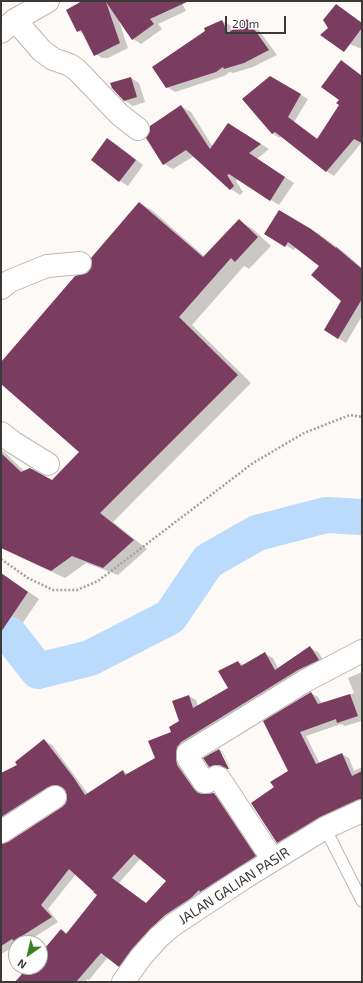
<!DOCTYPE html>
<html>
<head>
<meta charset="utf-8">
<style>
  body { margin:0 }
  #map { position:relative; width:363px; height:983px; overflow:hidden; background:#fdf9f6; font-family:"Exo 2",sans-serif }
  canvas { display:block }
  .frame { position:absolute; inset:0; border:2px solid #3a3937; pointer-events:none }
  .north { position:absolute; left:8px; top:935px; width:40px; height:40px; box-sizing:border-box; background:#fff; border:1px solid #b0b0af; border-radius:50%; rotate:214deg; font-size:11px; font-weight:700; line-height:16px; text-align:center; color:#3a3937 }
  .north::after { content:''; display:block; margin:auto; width:14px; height:18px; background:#3b8024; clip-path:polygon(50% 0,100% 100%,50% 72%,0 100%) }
  .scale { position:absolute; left:225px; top:16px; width:61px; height:18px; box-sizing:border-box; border:2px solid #3a3937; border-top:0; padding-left:5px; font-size:12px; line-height:14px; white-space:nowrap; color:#3a3937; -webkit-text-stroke:3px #fff; paint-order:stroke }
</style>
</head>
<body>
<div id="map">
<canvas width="363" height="983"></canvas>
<div class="frame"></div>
<div class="north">N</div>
<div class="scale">20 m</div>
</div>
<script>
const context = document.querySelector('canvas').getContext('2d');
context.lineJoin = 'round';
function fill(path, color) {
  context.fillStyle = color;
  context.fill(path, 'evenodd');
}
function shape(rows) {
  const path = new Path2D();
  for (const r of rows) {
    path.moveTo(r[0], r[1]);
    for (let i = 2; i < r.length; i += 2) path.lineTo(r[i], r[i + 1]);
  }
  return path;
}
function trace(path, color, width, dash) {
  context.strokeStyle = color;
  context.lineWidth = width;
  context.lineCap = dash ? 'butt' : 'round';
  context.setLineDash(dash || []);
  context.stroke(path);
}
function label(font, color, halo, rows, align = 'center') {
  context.font = font + ' "Exo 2",sans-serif';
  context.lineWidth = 4;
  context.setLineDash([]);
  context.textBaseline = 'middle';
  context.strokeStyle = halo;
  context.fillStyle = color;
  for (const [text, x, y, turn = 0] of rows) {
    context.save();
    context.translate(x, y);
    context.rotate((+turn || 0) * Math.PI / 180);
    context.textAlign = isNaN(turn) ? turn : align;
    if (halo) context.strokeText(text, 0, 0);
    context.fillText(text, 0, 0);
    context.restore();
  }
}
const shadow = shape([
  [84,1,181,1,186,11,158,24,162,29,141,44,133,39,118,18,128,48,108,58,102,58,94,53,84,34,78,31],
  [336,5,362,23,362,49,331,37,329,28],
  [222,21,230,25,233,31,247,21,255,25,277,55,253,67,233,73,230,72,224,76,175,92,167,87],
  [270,77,308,99,294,122,318,139,362,81,362,142,334,176,326,171,282,136,280,138,273,134],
  [131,78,139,83,145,102,133,106,125,101],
  [182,107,191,112,213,147,237,129,269,149,257,159,294,183,279,205,238,179,236,181,243,192,240,195,231,189,194,156,173,169,164,164],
  [108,139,116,144,143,165,128,186,120,181],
  [140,203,153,211,205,257,239,221,253,229,271,246,249,269,244,266,192,325,251,383,113,522,147,549,118,575,86,563,65,578,20,557,1,545,1,449,24,471,52,481,81,452,1,383,1,363,88,274],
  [279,211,319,234,345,253,362,268,362,316,346,343,325,330,342,301,320,266,296,247,294,250,265,234],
  [1,573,39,599,18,630,1,620],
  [310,648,318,652,326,664,185,770,201,794,213,794,221,798,262,861,126,970,108,957,89,980,87,979,85,982,17,982,30,967,40,967,40,955,62,930,68,934,98,895,76,874,48,909,58,922,25,943,16,943,16,946,1,954,1,845,8,844,63,808,67,803,68,797,67,790,63,788,56,790,1,826,1,774,18,765,44,741,52,745,88,794,123,771,128,774,156,758,181,722,189,696,196,700,198,706,229,689,238,662,244,665,265,654,273,658,278,668],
  [141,858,168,881,147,904,119,883],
  [362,672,362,721,345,726,341,724,306,736,320,764,342,754,349,758,354,771,362,767,362,804,285,846,277,842,275,788,289,771,264,722,311,693,318,697,322,704,354,693,348,678],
  [219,750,223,752,231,770,230,769,222,752,219,752,227,769,220,766,214,768,210,766]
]);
const river = shape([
  [1,631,10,635,38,671,90,658,170,617,208,561,257,533,326,515,362,517]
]);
const building = shape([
  [82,1,189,1,150,19,154,24,132,40,106,2,120,43,94,56,81,30,77,32,66,10],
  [336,4,362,23,362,28,344,52,320,35,328,28,323,20],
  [247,19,269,50,244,63,224,69,223,67,216,72,166,88,152,67,205,31,204,28,222,20,228,33],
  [341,60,362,76,362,143,354,139,326,172,275,132,272,134,242,99,270,76,301,94,288,117,317,139,339,105,336,103,339,100,321,87],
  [131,77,137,97,124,101,112,88,110,83],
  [181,105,210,149,228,123,261,144,249,153,285,177,270,201,229,174,227,175,234,186,230,190,186,150,163,165,146,138,150,131,150,126],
  [107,138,136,160,119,182,91,160],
  [139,202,203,257,239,219,258,237,235,262,231,258,179,317,238,375,100,513,134,540,103,568,72,556,51,571,1,548,1,453,21,472,30,468,52,480,79,452,1,384,1,362,75,276,87,273,91,268,92,262,91,258],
  [279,210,311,229,336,248,336,247,362,269,362,299,338,339,324,330,341,301,311,275,319,266,288,242,285,247,264,234],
  [1,573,28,592,1,632],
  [310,646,319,660,298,670,181,742,177,747,176,758,177,765,194,789,198,793,204,794,214,793,256,856,200,892,199,890,191,898,165,915,150,929,132,949,119,967,101,953,76,982,15,982,28,967,40,967,40,954,61,929,66,934,97,895,93,892,95,890,93,891,69,869,41,905,52,917,14,941,12,939,1,946,1,844,8,842,62,807,66,803,67,797,65,790,60,786,54,785,48,787,1,817,1,773,17,765,15,762,44,739,74,778,85,795,123,770,125,775,155,758,148,741,171,732,169,727,179,721,172,701,189,695,193,708,228,688,218,671,238,661,241,666,265,652,275,670],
  [134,854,166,881,146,903,112,878],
  [311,692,318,704,350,694,358,716,337,723,336,719,300,732,316,764,342,753,352,776,362,771,362,799,357,800,320,817,277,843,251,803,274,787,270,782,288,771,263,721],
  [219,749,229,769,227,769,220,765,215,765,209,767,203,758]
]);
const path = shape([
  [1,559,28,578,53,590,77,590,98,581,253,463,304,433,350,415,362,417]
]);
const service = shape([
  [325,828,362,901]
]);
const minor = shape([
  [15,20,42,51,53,59,70,65,77,70,120,115,138,129],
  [1,288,10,281,47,266,80,263],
  [1,433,14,443,48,464],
  [1,832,55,797],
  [273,860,219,778,216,777,207,782,204,782,188,758,188,753,305,681,362,651]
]);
const tertiary = shape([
  [123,982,141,957,159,937,173,925,244,878,273,860,325,828,362,811]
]);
const secondary = shape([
  [1,32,15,20,48,1]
]);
const streetNames = [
  ["JALAN GALIAN PASIR",234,886,-33]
];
fill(shadow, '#0003');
trace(river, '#badbfc', 36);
fill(building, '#7b3d5f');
trace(service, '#bbb8b4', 13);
trace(minor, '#bbb8b4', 24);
trace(tertiary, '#bbb8b4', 24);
trace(secondary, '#bbb8b4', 24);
trace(path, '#a3a09e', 2.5, [2, 2]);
trace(service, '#fff', 11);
trace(minor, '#fff', 22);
trace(tertiary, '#fff', 22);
trace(secondary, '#fff', 22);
label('14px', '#3a3937', '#fff', streetNames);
</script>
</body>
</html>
